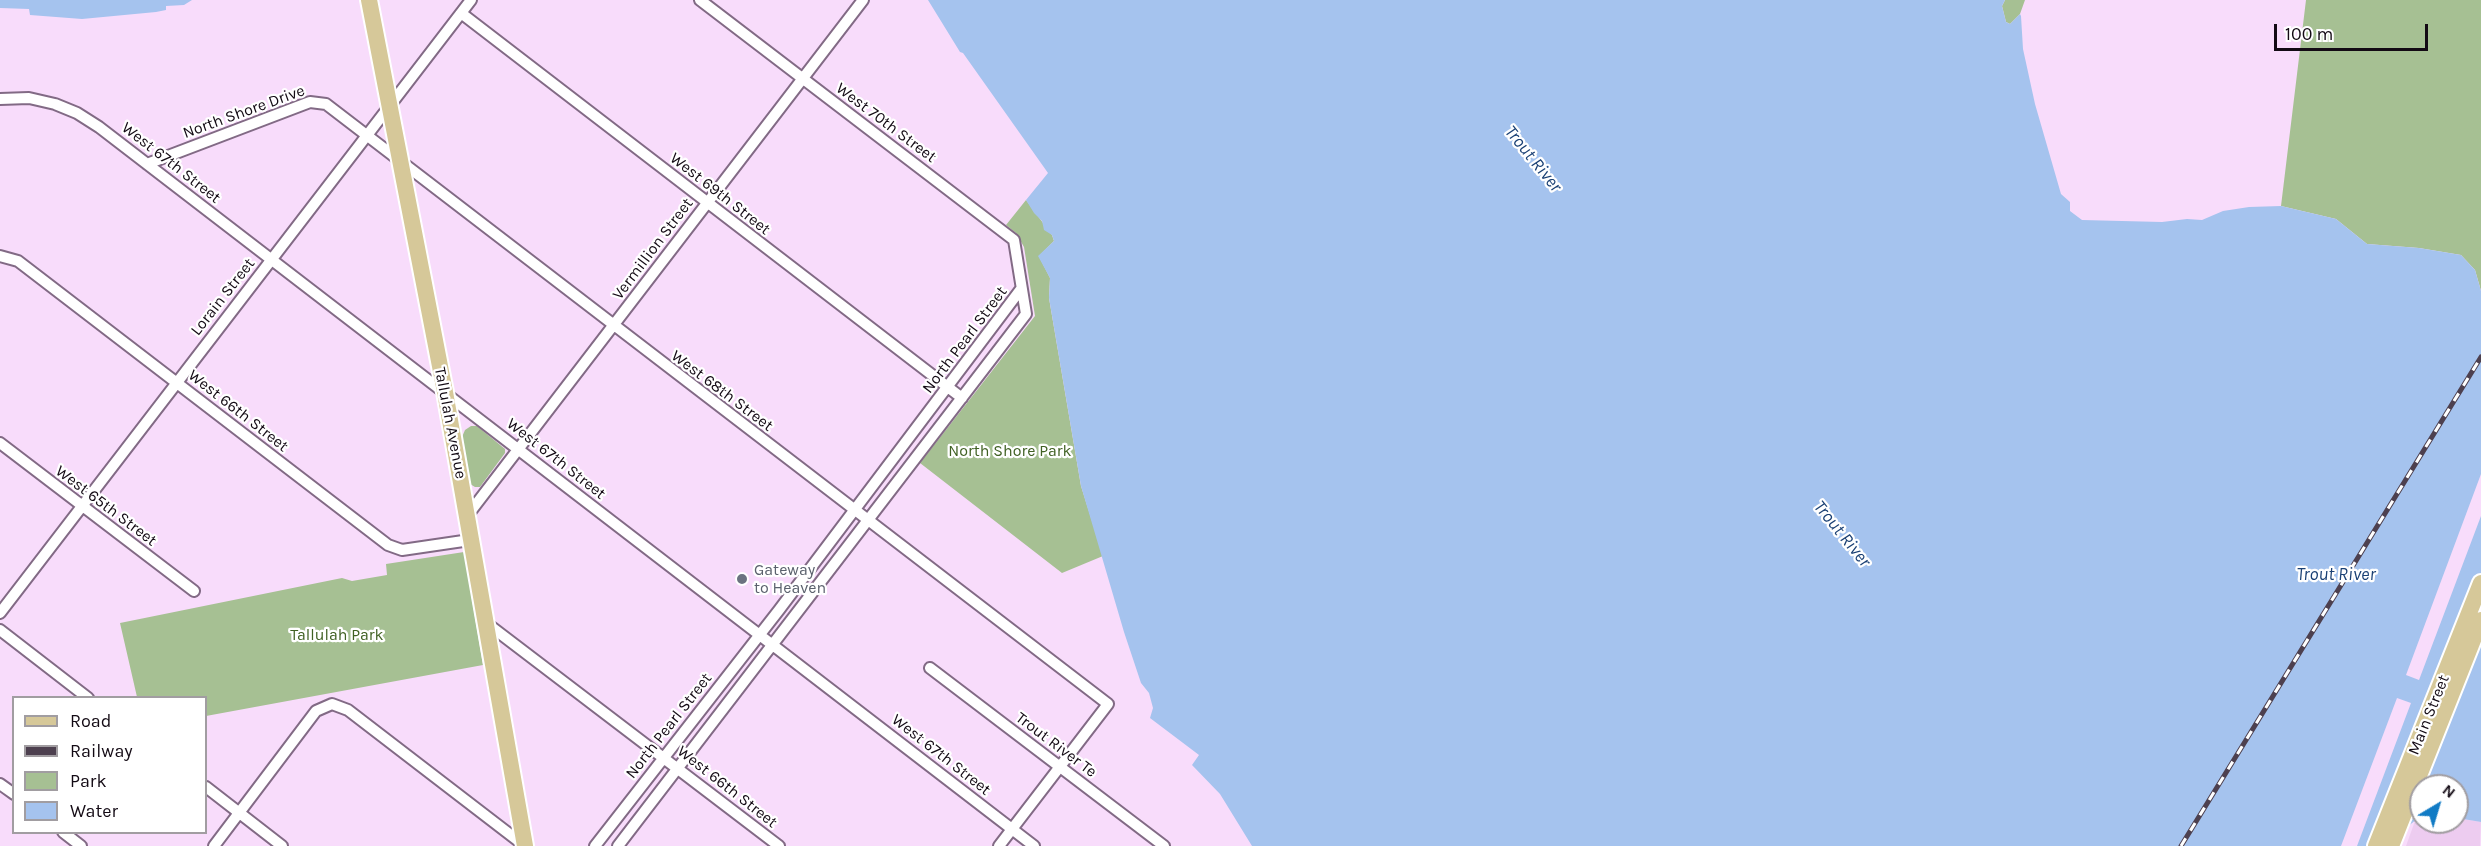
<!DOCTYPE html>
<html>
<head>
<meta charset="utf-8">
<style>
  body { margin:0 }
  #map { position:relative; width:2481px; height:846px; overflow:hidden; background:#f8dcfb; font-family:Karla,sans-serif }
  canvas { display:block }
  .legend { position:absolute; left:12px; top:696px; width:195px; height:138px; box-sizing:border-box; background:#fff; border:2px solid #a19da1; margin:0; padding:8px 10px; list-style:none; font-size:18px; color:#130a14 }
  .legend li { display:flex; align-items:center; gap:12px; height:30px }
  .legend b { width:30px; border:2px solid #a19da1 }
  .north { position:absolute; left:2409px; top:774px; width:60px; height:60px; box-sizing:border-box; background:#fff; border:2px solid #a19da1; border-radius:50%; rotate:38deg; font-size:16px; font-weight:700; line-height:24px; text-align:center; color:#130a14 }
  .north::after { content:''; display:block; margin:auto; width:21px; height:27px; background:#117bc5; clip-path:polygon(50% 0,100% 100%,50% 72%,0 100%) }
  .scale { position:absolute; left:2274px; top:24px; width:154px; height:27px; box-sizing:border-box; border:3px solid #130a14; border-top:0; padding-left:8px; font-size:18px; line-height:21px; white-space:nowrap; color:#130a14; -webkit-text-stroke:4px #fff; paint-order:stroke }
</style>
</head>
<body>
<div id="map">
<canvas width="2481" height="846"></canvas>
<ul class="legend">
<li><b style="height:8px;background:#d6c899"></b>Road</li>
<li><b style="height:8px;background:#4d404f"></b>Railway</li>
<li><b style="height:16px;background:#a6c093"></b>Park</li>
<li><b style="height:16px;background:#a5c3ee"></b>Water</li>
</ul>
<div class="north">N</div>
<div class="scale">100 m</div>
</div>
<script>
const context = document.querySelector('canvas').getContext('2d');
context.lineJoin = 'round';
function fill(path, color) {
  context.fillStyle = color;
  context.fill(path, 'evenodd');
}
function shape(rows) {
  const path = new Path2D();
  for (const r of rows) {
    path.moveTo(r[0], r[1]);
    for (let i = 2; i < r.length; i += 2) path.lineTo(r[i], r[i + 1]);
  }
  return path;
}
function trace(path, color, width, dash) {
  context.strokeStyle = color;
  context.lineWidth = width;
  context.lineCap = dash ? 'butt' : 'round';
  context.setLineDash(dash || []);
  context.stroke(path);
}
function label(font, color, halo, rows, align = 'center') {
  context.font = font + ' Karla,sans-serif';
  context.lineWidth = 4.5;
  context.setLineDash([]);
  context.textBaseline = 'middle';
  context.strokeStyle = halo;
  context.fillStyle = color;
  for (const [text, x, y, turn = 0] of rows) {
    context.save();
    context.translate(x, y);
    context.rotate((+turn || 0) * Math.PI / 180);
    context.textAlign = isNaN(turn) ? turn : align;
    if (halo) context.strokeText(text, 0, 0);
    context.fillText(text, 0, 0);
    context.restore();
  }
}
const built = shape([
  [2421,816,2421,822,2457,822,2457,818,2481,822,2480,846,2406,846,2415,821]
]);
const green = shape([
  [2005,0,2025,0,2020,14,2010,24,2006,22,2002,6],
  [2306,0,2481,0,2481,291,2475,270,2461,255,2419,248,2367,244,2336,219,2281,206],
  [1026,200,1052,235,1054,241,1039,256,1050,278,1049,298,1081,486,1103,556,1062,573,920,463,1035,316,1024,247,1016,233,1006,225],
  [471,426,477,426,505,449,505,453,480,487,475,487,470,484,462,437,465,430],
  [464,552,483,665,206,716,206,698,137,697,120,623,342,578,352,581,387,575,386,564]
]);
const water = shape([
  [0,0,192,0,184,5,166,6,166,10,156,12,82,19,30,15,29,9,0,8],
  [928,0,2005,0,2002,6,2006,22,2010,24,2020,14,2021,16,2023,49,2035,104,2061,194,2070,202,2070,211,2082,220,2162,222,2187,219,2202,220,2223,211,2249,207,2281,206,2336,219,2367,244,2419,248,2461,255,2475,270,2481,291,2481,822,2457,818,2457,786,2421,786,2421,816,2383,846,1252,846,1220,794,1192,765,1199,755,1150,718,1153,708,1149,693,1141,683,1124,632,1081,486,1049,298,1050,278,1038,256,1054,241,1052,235,1044,230,1042,221,1034,213,1026,200,1048,173,963,53,960,52]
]);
const pier = shape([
  [2481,474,2481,516,2419,680,2406,675],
  [2397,698,2411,703,2357,846,2341,846]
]);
const street = shape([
  [461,13,962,398],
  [0,99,29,98,55,104,77,113,99,127,1034,846],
  [147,164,310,102,326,104,1108,704,999,846],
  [0,256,18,261,388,545,402,550,470,540],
  [0,443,194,591],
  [467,516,863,0],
  [0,613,471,0],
  [485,622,779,846],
  [0,630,88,698],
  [930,668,1164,846],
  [0,784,14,794],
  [206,787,282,846],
  [63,832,81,846],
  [214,846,316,711,332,704,348,710,525,846],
  [595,846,779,610,1021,289],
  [618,846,1026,314,1014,240,700,0]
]);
const primary = shape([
  [369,0,445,392,525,846],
  [2376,846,2481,583],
  [2391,846,2481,620]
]);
const rail = shape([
  [2181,846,2481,357]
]);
const markers = [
  [742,579,6,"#6b7280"]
];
const streetNames = [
  ["North Shore Drive",244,112,-20],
  ["West 70th Street",886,123,37],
  ["West 67th Street",171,163,38],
  ["West 69th Street",720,194,38],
  ["Vermillion Street",653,249,-53],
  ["Lorain Street",223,297,-52],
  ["North Pearl Street",965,340,-53],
  ["West 68th Street",722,391,37],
  ["West 66th Street",238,411,38],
  ["Tallulah Avenue",450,423,79],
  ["West 67th Street",556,459,38],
  ["West 65th Street",106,506,37],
  ["Main Street",2429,715,-68],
  ["North Pearl Street",669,726,-52],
  ["Trout River Te",1056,745,37],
  ["West 67th Street",941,755,38],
  ["West 66th Street",727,787,38]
];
const parkNames = [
  ["North Shore Park",1010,451],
  ["Tallulah Park",337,635]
];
const worshipNames = [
  ["Gateway",754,570],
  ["to Heaven",754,588]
];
const waterNames = [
  ["Trout River",1533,159,51],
  ["Trout River",1842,534,51],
  ["Trout River",2336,575]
];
fill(built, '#edccf0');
fill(green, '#a6c093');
fill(water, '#a5c3ee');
fill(pier, '#f8dcfb');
trace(street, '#826a85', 14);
trace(primary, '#fff', 20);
trace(street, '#fff', 10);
trace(primary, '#d6c899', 16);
trace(rail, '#4d404f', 5);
trace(rail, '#fff', 3, [9]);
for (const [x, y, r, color] of markers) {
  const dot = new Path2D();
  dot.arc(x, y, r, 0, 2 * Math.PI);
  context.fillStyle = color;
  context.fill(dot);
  trace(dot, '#fff', 2);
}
label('16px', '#130a14', '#fff', streetNames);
label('16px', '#406123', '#fff', parkNames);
label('16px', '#5b616d', '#fff', worshipNames, 'left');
label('italic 18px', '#1a4074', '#fff', waterNames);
</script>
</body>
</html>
